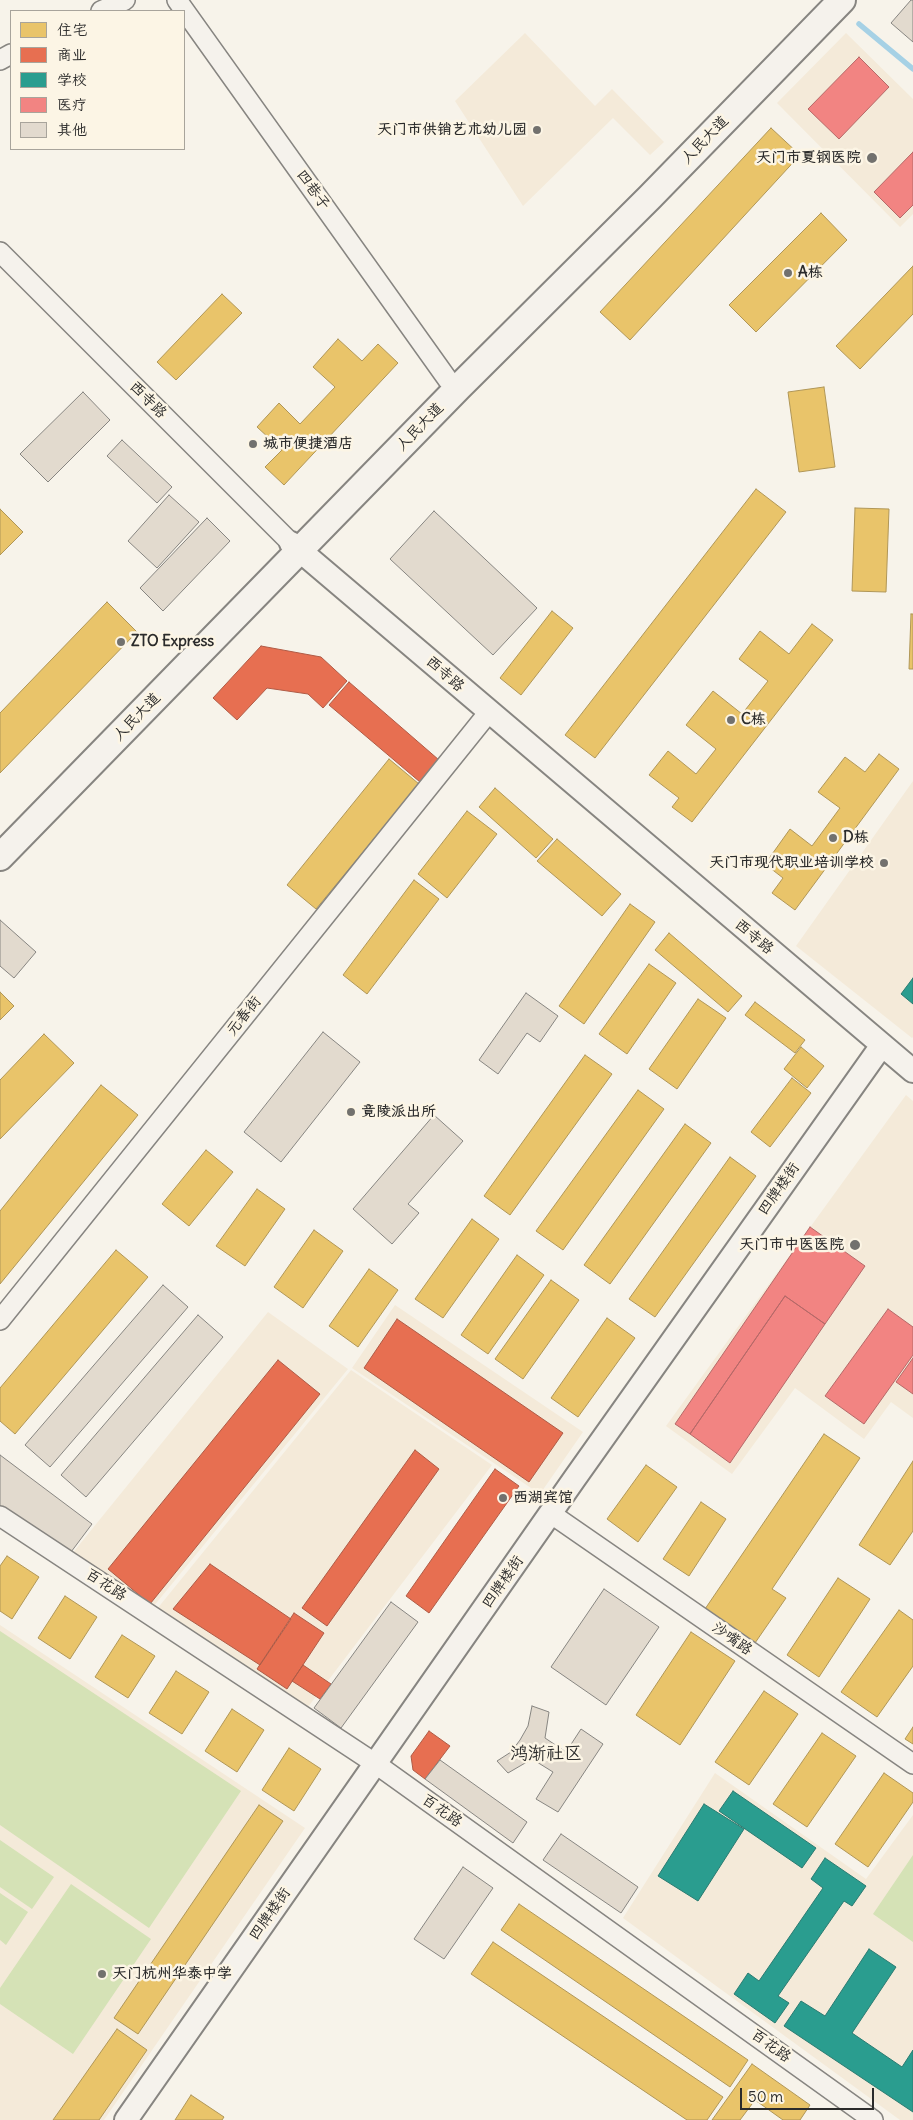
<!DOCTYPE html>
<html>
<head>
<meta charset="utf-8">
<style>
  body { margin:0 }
  #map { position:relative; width:913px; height:2120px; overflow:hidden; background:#f7f3ea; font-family:Delius,"LXGW WenKai TC",sans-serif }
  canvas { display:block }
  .legend { position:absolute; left:10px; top:10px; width:175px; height:140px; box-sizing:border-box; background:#fcf5e5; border:1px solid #a8a49b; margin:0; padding:6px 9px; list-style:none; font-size:15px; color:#2b2b2b }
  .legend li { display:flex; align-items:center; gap:10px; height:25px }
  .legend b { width:25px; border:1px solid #a8a49b }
  .scale { position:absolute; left:740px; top:2088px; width:134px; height:22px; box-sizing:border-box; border:2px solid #2b2b2b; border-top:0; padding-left:6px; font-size:15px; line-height:18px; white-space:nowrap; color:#2b2b2b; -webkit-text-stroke:4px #fcf5e5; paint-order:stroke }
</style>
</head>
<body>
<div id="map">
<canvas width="913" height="2120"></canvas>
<ul class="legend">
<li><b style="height:14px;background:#e9c46a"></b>住宅</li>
<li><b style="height:14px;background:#e76f51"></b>商业</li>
<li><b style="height:14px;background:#2a9d8f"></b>学校</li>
<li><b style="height:14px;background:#f28482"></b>医疗</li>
<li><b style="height:14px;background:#e2dace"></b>其他</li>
</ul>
<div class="scale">50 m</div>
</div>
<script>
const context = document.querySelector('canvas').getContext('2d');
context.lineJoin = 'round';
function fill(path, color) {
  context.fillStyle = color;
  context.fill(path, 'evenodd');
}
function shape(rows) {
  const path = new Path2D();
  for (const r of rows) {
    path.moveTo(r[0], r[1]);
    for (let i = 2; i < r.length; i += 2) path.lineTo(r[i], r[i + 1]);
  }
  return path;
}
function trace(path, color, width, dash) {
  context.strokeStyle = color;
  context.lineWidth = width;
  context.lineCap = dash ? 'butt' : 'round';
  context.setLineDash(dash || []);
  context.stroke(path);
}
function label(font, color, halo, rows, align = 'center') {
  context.font = font + ' Delius,"LXGW WenKai TC",sans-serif';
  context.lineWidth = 5;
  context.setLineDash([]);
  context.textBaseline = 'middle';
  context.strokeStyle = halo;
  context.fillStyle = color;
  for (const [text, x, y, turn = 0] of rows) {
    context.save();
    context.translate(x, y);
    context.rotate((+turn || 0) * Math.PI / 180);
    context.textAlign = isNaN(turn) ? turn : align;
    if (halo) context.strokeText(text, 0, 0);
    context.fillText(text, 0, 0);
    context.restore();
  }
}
const built = shape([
  [525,33,595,106,612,89,664,142,650,155,613,118,523,206,455,101],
  [846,33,913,99,913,214,900,227,777,103],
  [913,781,913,1037,912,1038,796,946],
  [906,1095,913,1101,913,1418,891,1402,864,1439,795,1388,732,1474,666,1426],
  [395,1305,583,1432,540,1494,352,1368],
  [268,1312,348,1369,153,1607,71,1555],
  [351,1370,492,1465,308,1707,157,1609],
  [0,1625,305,1828,104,2120,0,2120],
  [715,1773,866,1879,913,1815,913,2120,900,2120,623,1918]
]);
const green = shape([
  [0,1631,241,1791,149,1928,0,1825],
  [0,1840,54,1877,32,1909,0,1887],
  [913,1855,913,1942,873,1914],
  [71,1884,151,1939,73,2054,0,2004,0,1988],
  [0,1893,28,1912,6,1945,0,1940]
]);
const homes = shape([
  [771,128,800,155,630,340,600,312,771,128],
  [821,213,847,240,756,332,729,305,821,213],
  [913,266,913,314,860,369,836,346,913,266],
  [222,294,242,313,176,380,157,362,222,294],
  [338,339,362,361,378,344,398,363,284,485,265,467,282,450,257,427,279,403,300,424,335,387,313,367,338,339],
  [824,387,835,467,799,472,788,392,824,387],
  [756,489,786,512,595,758,565,735,756,489],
  [855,508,889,509,886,592,852,591,855,508],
  [0,509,23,532,0,555,0,509],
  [107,602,137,632,0,773,0,713,107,602],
  [552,611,573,628,521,695,500,678,552,611],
  [911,614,913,614,913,669,909,669,911,614],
  [812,624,833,640,692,822,672,807,679,798,649,775,668,751,696,774,716,749,686,725,713,691,742,714,768,681,739,659,760,631,789,654,812,624],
  [879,754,899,769,795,910,772,893,783,878,765,864,790,829,812,846,840,808,818,792,845,757,865,772,879,754],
  [389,759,419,784,316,909,287,885,389,759],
  [495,788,553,839,536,858,479,807,495,788],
  [467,811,497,834,447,898,418,874,467,811],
  [557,839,621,894,602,916,537,861,557,839],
  [414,880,439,899,367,994,343,975,414,880],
  [630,904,655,922,584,1024,559,1006,630,904],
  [669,933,742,996,728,1012,655,950,669,933],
  [649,964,676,983,627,1054,599,1034,649,964],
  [0,992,14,1006,0,1020,0,992],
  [698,999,726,1018,677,1089,649,1069,698,999],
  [755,1002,805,1040,795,1053,745,1015,755,1002],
  [44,1034,74,1063,0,1139,0,1080,44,1034],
  [801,1047,824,1066,807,1088,784,1069,801,1047],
  [585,1055,612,1074,510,1215,484,1196,585,1055],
  [792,1078,811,1093,770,1147,751,1132,792,1078],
  [101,1085,138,1115,0,1284,0,1211,101,1085],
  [638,1090,664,1109,563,1250,536,1231,638,1090],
  [685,1124,711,1143,610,1284,584,1265,685,1124],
  [206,1150,233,1172,189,1226,162,1204,206,1150],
  [730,1157,756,1176,655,1317,629,1299,730,1157],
  [257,1189,285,1209,245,1266,216,1246,257,1189],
  [472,1219,499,1239,443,1318,415,1299,472,1219],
  [314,1230,343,1251,303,1308,274,1287,314,1230],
  [116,1250,148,1277,15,1434,0,1421,0,1388,116,1250],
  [517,1255,544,1275,488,1354,461,1335,517,1255],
  [369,1269,398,1290,358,1347,329,1326,369,1269],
  [551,1280,579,1300,523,1379,495,1359,551,1280],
  [607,1318,635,1338,578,1417,551,1398,607,1318],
  [824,1434,860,1458,772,1589,786,1598,755,1643,705,1609,824,1434],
  [913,1461,913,1531,890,1565,859,1545,913,1461],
  [646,1465,677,1487,638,1542,607,1519,646,1465],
  [701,1502,726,1519,689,1576,663,1559,701,1502],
  [7,1556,39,1577,12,1619,0,1611,0,1566,7,1556],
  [838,1578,870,1599,819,1677,787,1655,838,1578],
  [65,1596,97,1617,70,1659,38,1638,65,1596],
  [899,1610,913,1620,913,1666,877,1717,841,1692,899,1610],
  [691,1632,735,1661,680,1745,636,1715,691,1632],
  [122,1635,155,1656,128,1698,95,1677,122,1635],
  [176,1671,209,1692,182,1734,149,1713,176,1671],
  [764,1691,798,1714,749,1785,715,1762,764,1691],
  [232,1709,264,1730,237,1772,205,1751,232,1709],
  [913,1727,913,1744,905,1739,913,1727],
  [822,1733,856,1756,807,1827,773,1804,822,1733],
  [289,1748,321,1769,294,1811,262,1790,289,1748],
  [884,1773,913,1793,913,1802,868,1867,835,1844,884,1773],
  [259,1805,283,1821,138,2034,114,2018,259,1805],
  [519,1904,748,2060,730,2087,501,1930,519,1904],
  [493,1942,723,2097,707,2120,687,2120,471,1974,493,1942],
  [117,2029,147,2050,99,2120,53,2120,117,2029],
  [752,2064,810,2105,800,2120,783,2120,755,2100,740,2120,712,2120,752,2064],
  [191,2095,224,2117,222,2120,175,2120,191,2095]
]);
const shops = shape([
  [261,646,321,657,347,681,323,708,308,694,267,688,237,720,213,698,261,646],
  [349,682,439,760,420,782,329,705,349,682],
  [397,1319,563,1433,529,1482,364,1368,397,1319],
  [278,1360,320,1394,150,1604,108,1569,278,1360],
  [415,1450,439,1469,327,1626,302,1608,415,1450],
  [495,1469,519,1486,429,1613,406,1596,495,1469],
  [210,1564,291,1619,260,1665,173,1609,210,1564],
  [294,1613,324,1633,287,1689,257,1669,294,1613],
  [303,1665,331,1684,320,1699,292,1681,303,1665],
  [429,1731,450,1746,425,1779,413,1770,411,1756,429,1731]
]);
const schools = shape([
  [913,978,913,1004,901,994,913,978],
  [733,1791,816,1848,802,1868,719,1811,733,1791],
  [704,1804,744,1829,698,1901,658,1876,704,1804],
  [825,1858,866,1886,852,1906,844,1901,778,1996,789,2003,775,2023,734,1994,748,1973,759,1981,823,1888,811,1879,825,1858],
  [869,1949,896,1967,852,2033,902,2067,913,2050,913,2112,784,2026,801,2001,825,2016,869,1949]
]);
const health = shape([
  [859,57,889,87,839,139,808,109,859,57],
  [913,152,913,205,900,218,874,192,913,152],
  [810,1227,865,1266,825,1324,785,1296,690,1434,675,1424,810,1227],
  [785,1296,825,1324,730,1463,690,1434,785,1296],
  [888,1309,913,1327,913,1355,864,1424,825,1396,888,1309],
  [913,1358,913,1394,896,1382,913,1358]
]);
const stream = shape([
  [859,24,913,69]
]);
const building = shape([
  [911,0,913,0,913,42,891,23,911,0],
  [83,392,110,420,48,482,20,454,83,392],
  [122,440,172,487,157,503,107,456,122,440],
  [169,495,199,522,157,568,128,541,169,495],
  [434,511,537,608,493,655,390,559,434,511],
  [207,518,230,541,163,611,140,588,207,518],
  [0,920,36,952,14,978,0,966,0,920],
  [526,993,558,1016,540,1042,527,1033,498,1074,479,1060,526,993],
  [323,1032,360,1062,281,1162,244,1132,323,1032],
  [434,1115,463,1141,408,1204,419,1213,392,1244,353,1209,434,1115],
  [163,1285,188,1307,50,1467,25,1445,163,1285],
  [198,1315,223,1337,86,1497,61,1475,198,1315],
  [0,1455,92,1524,68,1556,0,1506,0,1455],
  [604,1589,659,1627,606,1705,551,1667,604,1589],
  [391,1602,418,1622,341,1728,314,1708,391,1602],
  [532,1706,549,1712,545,1738,566,1752,581,1729,603,1744,558,1812,536,1799,553,1772,532,1759,508,1773,497,1761,511,1752,520,1740,528,1726,532,1706],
  [440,1760,527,1822,513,1843,425,1779,440,1760],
  [561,1834,638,1887,621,1913,543,1860,561,1834],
  [463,1867,493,1888,444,1959,414,1939,463,1867]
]);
const minor = shape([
  [177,0,448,380],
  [101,11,125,0],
  [0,60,11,54],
  [0,252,291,543],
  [0,1320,489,712],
  [550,1513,913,1764],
  [0,1516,376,1764,873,2120]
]);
const tertiary = shape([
  [291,543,913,1071],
  [126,2120,575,1478,882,1045]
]);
const secondary = shape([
  [0,857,458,388,650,197,842,0]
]);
const markers = [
  [537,130,5,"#72716e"],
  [872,158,6,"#72716e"],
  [788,273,5,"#72716e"],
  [253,444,5,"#72716e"],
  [121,642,5,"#72716e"],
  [731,720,5,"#72716e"],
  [833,838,5,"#72716e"],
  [884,863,5,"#72716e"],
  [351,1112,5,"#72716e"],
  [855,1245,6,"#72716e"],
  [503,1498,5,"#72716e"],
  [102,1974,5,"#72716e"]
];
const poiNames = [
  ["天门市供销艺术幼儿园",527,130,"right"],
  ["天门市夏钢医院",861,158,"right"],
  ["A栋",798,273],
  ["城市便捷酒店",263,444],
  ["ZTO Express",131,642],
  ["C栋",741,720],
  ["D栋",843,838],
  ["天门市现代职业培训学校",874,863,"right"],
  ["竟陵派出所",361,1112],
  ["天门市中医医院",844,1245,"right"],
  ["西湖宾馆",513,1498],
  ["天门杭州华泰中学",112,1974]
];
const streetNames = [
  ["人民大道",705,140,-46],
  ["四巷子",313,190,54],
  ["西寺路",148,400,45],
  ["人民大道",420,427,-46],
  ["西寺路",445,674,41],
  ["人民大道",137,717,-46],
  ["西寺路",754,937,40],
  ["元春街",244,1016,-51],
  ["四牌楼街",779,1189,-55],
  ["四牌楼街",503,1582,-55],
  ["百花路",106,1585,33],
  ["沙嘴路",732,1639,35],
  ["百花路",442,1811,35],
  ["四牌楼街",270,1914,-55],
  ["百花路",771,2046,36]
];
const quarterNames = [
  ["鸿渐社区",546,1754]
];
fill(built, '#f4ead9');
fill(green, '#d5e2b6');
fill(homes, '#e9c46a');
trace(homes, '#b09657', 1);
fill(shops, '#e76f51');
trace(shops, '#af5b46', 1);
fill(schools, '#2a9d8f');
trace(schools, '#2a7b71', 1);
fill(health, '#f28482');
trace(health, '#b66968', 1);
trace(stream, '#a6d1e5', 5.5);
fill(building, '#e2dace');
trace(building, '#878581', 1);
trace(minor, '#878581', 22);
trace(tertiary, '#878581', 26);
trace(secondary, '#878581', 30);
trace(minor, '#f5f2ec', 19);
trace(tertiary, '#f5f2ec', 22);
trace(secondary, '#f5f2ec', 26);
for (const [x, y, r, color] of markers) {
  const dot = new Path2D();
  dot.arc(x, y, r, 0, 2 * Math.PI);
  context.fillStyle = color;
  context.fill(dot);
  trace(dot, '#fcf5e5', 2);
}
label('bold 15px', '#2b2b2b', '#fcf5e5', poiNames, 'left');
label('15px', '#2b2b2b', '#fcf5e5', streetNames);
label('18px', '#2b2b2b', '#fcf5e5', quarterNames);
</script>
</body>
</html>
